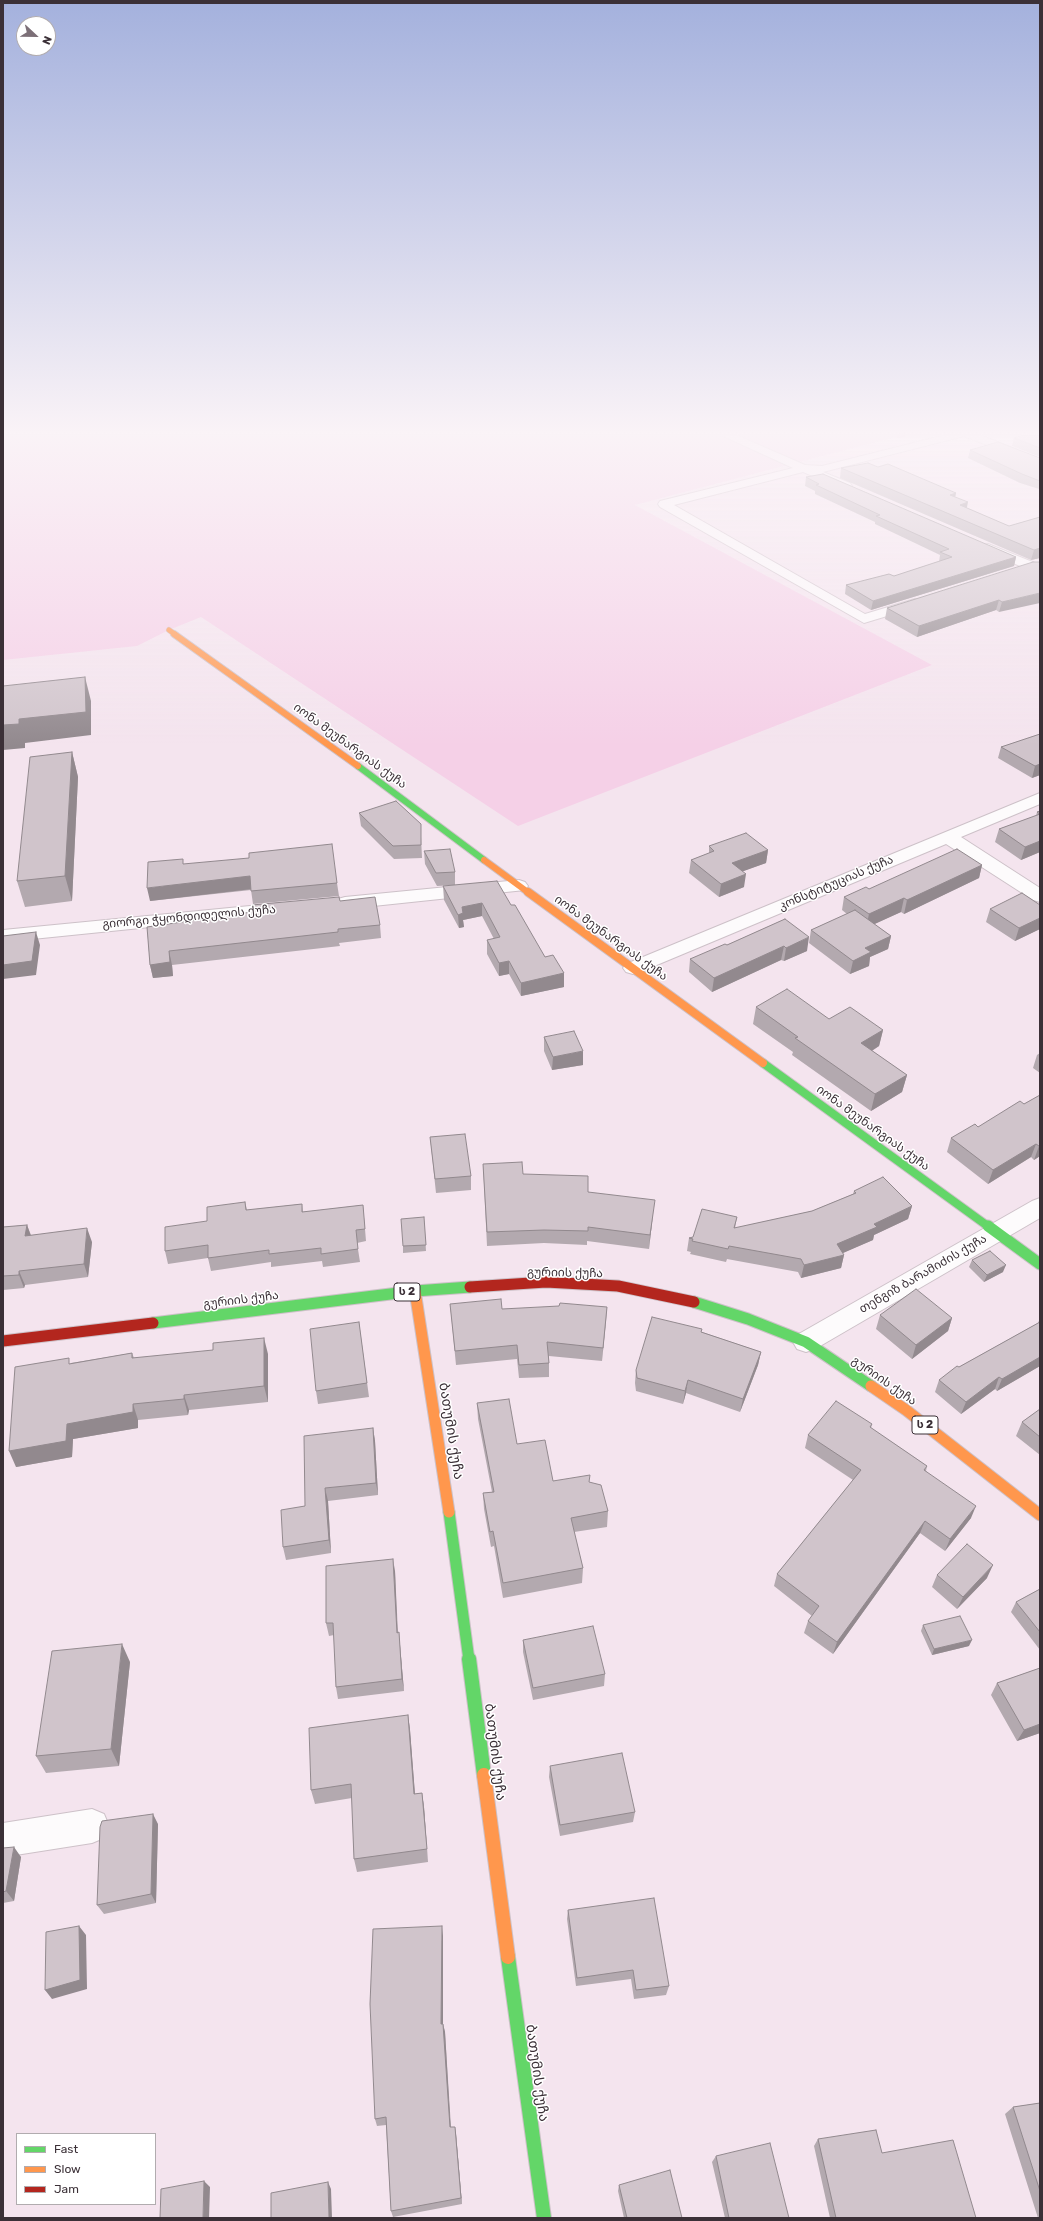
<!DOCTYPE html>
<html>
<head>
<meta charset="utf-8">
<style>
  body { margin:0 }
  #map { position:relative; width:1043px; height:2221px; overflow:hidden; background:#f4e4ee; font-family:Rubik,sans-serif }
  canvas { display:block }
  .frame { position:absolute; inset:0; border:4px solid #3b3037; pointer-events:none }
  .legend { position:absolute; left:16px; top:2133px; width:140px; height:72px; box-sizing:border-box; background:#fff; border:1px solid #b1acaf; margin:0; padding:5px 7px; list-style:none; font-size:12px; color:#3b3037 }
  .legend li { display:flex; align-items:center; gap:8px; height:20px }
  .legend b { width:20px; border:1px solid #b1acaf }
  .north { position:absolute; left:16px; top:16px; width:40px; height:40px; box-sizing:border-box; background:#fff; border:1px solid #b1acaf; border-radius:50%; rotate:112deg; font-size:11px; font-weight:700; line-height:16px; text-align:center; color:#3b3037 }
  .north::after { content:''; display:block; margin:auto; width:14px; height:18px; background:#7c6f77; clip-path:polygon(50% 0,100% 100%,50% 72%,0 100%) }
</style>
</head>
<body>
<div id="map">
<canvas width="1043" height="2221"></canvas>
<div class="frame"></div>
<ul class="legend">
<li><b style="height:5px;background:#63d668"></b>Fast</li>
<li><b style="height:5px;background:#ff974d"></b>Slow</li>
<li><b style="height:5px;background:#b3261e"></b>Jam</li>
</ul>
<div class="north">N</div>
</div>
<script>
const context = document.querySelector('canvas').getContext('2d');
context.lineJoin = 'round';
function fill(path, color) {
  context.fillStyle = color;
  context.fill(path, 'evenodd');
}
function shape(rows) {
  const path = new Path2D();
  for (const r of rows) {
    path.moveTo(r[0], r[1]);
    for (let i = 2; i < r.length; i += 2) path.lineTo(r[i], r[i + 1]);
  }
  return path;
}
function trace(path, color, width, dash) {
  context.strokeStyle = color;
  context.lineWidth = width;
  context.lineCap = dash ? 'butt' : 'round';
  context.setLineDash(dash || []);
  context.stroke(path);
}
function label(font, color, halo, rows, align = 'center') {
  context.font = font + ' Rubik,"Noto Sans Georgian",sans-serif';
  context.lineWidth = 3;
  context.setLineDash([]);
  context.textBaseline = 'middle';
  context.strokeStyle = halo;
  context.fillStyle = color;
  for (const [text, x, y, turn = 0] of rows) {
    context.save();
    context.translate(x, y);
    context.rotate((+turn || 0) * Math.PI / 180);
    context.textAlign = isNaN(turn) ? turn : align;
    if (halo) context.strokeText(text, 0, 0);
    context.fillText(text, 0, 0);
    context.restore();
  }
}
const green = shape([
  [3,435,903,435,635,505,932,665,518,826,201,617,169,630,137,646,3,660]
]);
const stream = shape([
  [899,436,903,435]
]);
const street = shape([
  [721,435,736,435,805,465,822,466,945,435,980,435,1040,459,1040,466,964,436,823,472,850,483,852,486,846,490,803,472,674,505,865,614,915,599,922,603,920,606,864,623,660,507,658,504,660,501,793,468,721,435],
  [988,544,1040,565,1040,574,983,551,982,548,983,545,988,544],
  [1040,793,1040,804,961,837,1040,888,1040,902,1033,900,946,844,640,972,633,974,626,972,623,968,626,964,1040,793],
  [519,880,525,882,528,886,525,890,345,909,338,907,336,903,338,899,345,897,519,880],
  [281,903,288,905,290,909,288,913,3,942,3,930,281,903],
  [1040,1198,1040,1218,815,1349,806,1352,797,1349,793,1342,797,1335,1032,1201,1040,1198],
  [92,1809,104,1814,109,1826,104,1838,92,1843,3,1857,3,1823,92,1809]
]);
const fastFar3 = shape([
  [358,766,484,860]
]);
const fastFar2 = shape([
  [763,1063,989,1227]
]);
const fastFar1 = shape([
  [988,1226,1040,1264],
  [694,1302,748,1319,806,1342,871,1386],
  [153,1323,415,1291,470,1287],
  [449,1512,469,1660]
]);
const fast = shape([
  [469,1659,484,1775],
  [508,1957,544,2218]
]);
const slowFar4 = shape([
  [169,630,176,635]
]);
const slowFar3 = shape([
  [174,634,358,766],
  [484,860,529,893]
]);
const slowFar2 = shape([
  [528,892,763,1063]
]);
const slowFar1 = shape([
  [415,1291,449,1512],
  [871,1386,906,1410,1040,1515]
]);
const slow = shape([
  [484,1775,508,1957]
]);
const jam = shape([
  [470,1287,546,1282,618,1286,694,1302],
  [3,1341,153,1323]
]);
const wall = shape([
  [1040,435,1040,457,1012,446,1014,438],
  [970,450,1040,458,1040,489,1039,489,1020,483,968,458],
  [878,467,956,493,955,497,967,508,1009,526,1040,517,1040,558,1031,560,840,478,841,468],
  [806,477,1016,557,1014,566,871,610,845,594,846,585,894,576,939,562,940,555,875,524,875,522,815,494,815,491,805,486],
  [1040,562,999,612,996,610,917,637,885,619,887,608],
  [1040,734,1040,775,1032,778,998,758,1001,747],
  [72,752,78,777,72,901,25,907,17,881],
  [1040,811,1040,852,1021,860,995,842,999,829,1036,816,1037,812],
  [359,813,421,837,422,858,394,859,361,826],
  [709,846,768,850,766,863,743,871,744,887,719,897,689,873,691,860,709,853],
  [424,851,455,872,455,885,437,886,425,864],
  [184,864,337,883,339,896,253,904,251,890,150,901],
  [982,865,979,878,904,914,901,912,874,924,891,936,888,949,870,957,869,966,850,974,809,943,811,930,847,914,842,910,844,897,869,889],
  [443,886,511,905,545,957,564,973,564,987,521,996,509,974,499,976,487,954,487,940,494,939,482,916,463,920,464,927,459,928,444,900],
  [340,901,380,925,381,938,339,943,340,946,172,965,173,976,153,978,150,965,147,927],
  [1040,905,1040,929,1015,941,986,922,990,909],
  [785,919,807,951,784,961,781,960,712,992,689,972,690,959,727,945],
  [756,1007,829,1019,883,1030,879,1046,872,1051,907,1075,902,1092,871,1111,792,1055,793,1052,753,1024],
  [544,1037,583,1065,552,1070,544,1051],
  [1040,1053,1040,1073,1033,1068,1037,1055],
  [1040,1095,1040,1156,1034,1160,1031,1157,988,1184,947,1152,951,1138,978,1127,1024,1104],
  [430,1137,471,1176,471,1190,436,1193],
  [483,1164,523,1174,588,1192,653,1214,649,1249,587,1241,587,1245,544,1243,487,1246],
  [854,1191,912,1206,908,1219,874,1235,873,1240,842,1253,844,1255,841,1268,801,1278,798,1272,727,1259,726,1262,690,1254,691,1252,687,1251,689,1238,693,1237,737,1217,735,1228,812,1211,853,1194],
  [245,1202,247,1210,302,1204,303,1212,363,1205,366,1241,357,1243,360,1262,323,1267,322,1261,271,1267,271,1262,211,1271,208,1258,168,1264,165,1251,207,1221],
  [424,1217,426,1251,403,1253,403,1246],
  [27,1225,31,1235,92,1242,88,1277,25,1285,24,1288,3,1290,3,1227],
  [972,1260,1003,1272,984,1282,969,1267],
  [450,1304,502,1309,607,1307,602,1361,549,1356,549,1377,519,1378,517,1359,456,1365],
  [880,1315,952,1318,948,1331,912,1359,876,1329],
  [1040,1318,1040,1366,997,1391,995,1389,961,1414,935,1392,939,1380,959,1367,1038,1323],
  [359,1322,369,1397,318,1404,316,1391],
  [702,1332,761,1352,758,1365,740,1412,686,1393,683,1404,636,1391,635,1383,636,1370],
  [132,1353,134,1358,268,1354,268,1402,189,1410,188,1415,138,1420,138,1428,73,1439,72,1457,16,1467,71,1363],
  [477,1403,553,1481,590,1483,608,1511,607,1527,574,1532,583,1568,582,1583,503,1598,494,1546,491,1547,484,1509,483,1493,492,1492,478,1419],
  [1040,1409,1040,1455,1016,1436,1022,1422],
  [872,1424,871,1428,927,1466,926,1471,971,1518,945,1551,920,1533,833,1654,804,1633,808,1621,812,1616,774,1586,777,1574,853,1480,805,1448,808,1435],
  [373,1428,375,1441,378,1495,328,1501,331,1553,286,1560,283,1547,305,1506],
  [395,1571,398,1633,399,1632,400,1645,404,1691,338,1699,336,1687,334,1635,329,1636,326,1623],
  [937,1575,987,1578,957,1609,932,1587],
  [1040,1589,1040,1650,1011,1612,1016,1602],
  [923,1625,969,1646,932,1655,921,1631],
  [523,1640,605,1674,604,1686,533,1700,523,1652],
  [130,1662,119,1766,46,1773,36,1756],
  [1040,1668,1040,1733,1017,1741,991,1695,997,1683],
  [408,1715,410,1730,415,1794,422,1793,424,1807,428,1862,357,1872,354,1859,352,1798,315,1804,311,1790],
  [550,1766,635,1812,633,1822,560,1836,549,1777],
  [158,1824,156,1903,104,1914,97,1905],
  [3,1848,21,1857,14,1901,3,1903],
  [568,1910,669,1986,666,1995,634,1999,631,1979,576,1986,567,1919],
  [443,1936,443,2024,445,2032,451,2127,455,2127,456,2134,462,2204,393,2217,391,2211,386,2125,377,2126,375,2119],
  [1040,2103,1040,2218,1038,2218,1005,2114,1013,2107],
  [818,2139,882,2153,976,2218,830,2218,814,2146],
  [716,2156,789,2218,725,2218,712,2162],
  [619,2185,682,2218,624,2218,618,2191]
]);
const shadedWall = shape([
  [956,493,954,503,950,495],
  [968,502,966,512,960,505],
  [1040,548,1040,558,1031,560,1034,550],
  [1016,557,1014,566,871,610,873,601],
  [1040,593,1040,603,999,612,1002,602],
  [999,600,996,610,917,637,919,626],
  [85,677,91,701,91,735,25,743,25,748,3,750,3,725,19,719],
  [72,752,78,777,72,901,65,876],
  [1040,764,1040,775,1032,778,1035,766],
  [1040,841,1040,852,1021,860,1025,847],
  [768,850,766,863,730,876,732,863],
  [982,865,979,878,904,914,907,900],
  [746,874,744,887,719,897,721,884],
  [250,876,252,889,150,901,147,888],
  [904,898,901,912,866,928,869,914],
  [482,903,482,916,463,920,464,927,459,928,458,915,462,907],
  [1040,918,1040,929,1015,941,1019,928],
  [36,932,40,945,36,975,3,979,3,965],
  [891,936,888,949,870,957,869,966,850,974,853,961,865,948],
  [809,937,807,951,784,961,786,948],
  [784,946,781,960,712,992,714,978],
  [169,951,172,965,173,976,153,978,150,965],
  [509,961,509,974,499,976,499,963],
  [564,973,564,987,521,996,521,983],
  [883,1030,879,1046,857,1060,861,1043],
  [583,1051,583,1065,552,1070,553,1057],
  [907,1075,902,1092,871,1111,875,1094],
  [1036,1144,1031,1157,988,1184,993,1170],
  [1039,1146,1040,1146,1040,1156,1034,1160],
  [655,1200,653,1214,649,1249,650,1235],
  [912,1206,908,1219,874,1235,873,1240,834,1257,837,1244,874,1224],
  [27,1225,32,1239,25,1236],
  [87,1228,92,1242,88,1277,84,1264],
  [844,1255,841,1268,801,1278,804,1265],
  [1006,1265,1003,1272,984,1282,987,1275],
  [19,1271,25,1285,24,1288,19,1275],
  [607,1307,606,1321,602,1361,603,1348],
  [952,1318,948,1331,912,1359,916,1345],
  [264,1338,268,1354,268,1402,264,1386],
  [761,1352,758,1365,740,1412,743,1399],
  [1040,1357,1040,1366,997,1391,1002,1379],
  [999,1377,995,1389,961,1414,966,1402],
  [688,1380,686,1393,683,1404,685,1391],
  [184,1395,189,1410,188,1415,184,1399],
  [133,1404,138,1420,138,1428,73,1439,72,1457,16,1467,9,1451,67,1424],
  [373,1428,375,1441,378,1495,376,1483],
  [325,1488,328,1501,331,1553,329,1540],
  [976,1506,971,1518,945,1551,950,1539],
  [925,1521,920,1533,833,1654,837,1642],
  [393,1559,395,1571,398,1645,397,1633],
  [993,1565,987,1578,957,1609,963,1597],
  [399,1632,400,1645,404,1691,402,1679],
  [972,1640,969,1646,932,1655,934,1649],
  [122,1644,130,1662,119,1766,111,1749],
  [408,1715,410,1730,416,1808,414,1794],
  [1040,1724,1040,1733,1017,1741,1024,1730],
  [422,1793,424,1807,428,1862,427,1849],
  [153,1814,158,1824,156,1903,151,1894],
  [14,1847,21,1857,14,1901,6,1891],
  [79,1926,86,1935,87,1989,52,1999,45,1990],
  [442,1926,443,1936,443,2033,441,2024],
  [443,2024,445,2032,451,2134,450,2127],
  [455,2127,456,2134,462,2204,461,2198],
  [204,2181,210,2187,209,2218,203,2218],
  [328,2182,331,2189,332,2218,329,2218]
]);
const building = shape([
  [1023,435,1040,435,1040,448,1014,438,1023,435],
  [998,442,1040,458,1040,481,1022,474,970,450,998,442],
  [868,463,878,467,888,464,956,493,950,495,968,502,960,505,1009,526,1040,517,1040,548,1034,550,841,468,868,463],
  [823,474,1016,557,873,601,846,585,889,574,894,576,952,557,940,552,949,549,876,516,880,515,816,485,819,484,806,477,823,474],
  [1033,562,1040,562,1040,593,1002,602,999,600,919,626,887,608,1033,562],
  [85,677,86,712,19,719,19,724,3,725,3,686,85,677],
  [1040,734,1040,764,1035,766,1001,747,1040,734],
  [72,752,65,876,17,881,30,757,72,752],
  [396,801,421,824,421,845,393,846,359,813,396,801],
  [1040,811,1040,841,1025,847,999,829,1040,814,1037,812,1040,811],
  [746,833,768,850,732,863,746,874,721,884,691,860,714,851,709,846,746,833],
  [332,844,337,883,251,891,250,876,147,888,148,862,183,859,183,864,249,858,249,853,332,844],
  [450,849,455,872,436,873,424,851,450,849],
  [957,849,982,865,907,900,904,898,869,914,844,897,866,887,869,889,957,849],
  [497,881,511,905,515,905,545,957,553,955,564,973,521,983,509,961,499,963,487,940,500,937,482,903,462,907,463,913,458,915,443,886,497,881],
  [1022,893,1040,905,1040,918,1019,928,990,909,1022,893],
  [339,897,340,901,375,897,380,925,338,929,338,932,169,951,170,962,150,965,147,927,252,912,252,905,339,897],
  [855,910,891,936,865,948,871,952,853,961,811,930,855,910],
  [785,919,809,937,786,948,784,946,714,978,690,959,725,944,727,945,785,919],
  [36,932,32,961,3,965,3,936,36,932],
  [787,989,829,1019,850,1007,883,1030,861,1043,907,1075,875,1094,795,1038,798,1037,756,1007,787,989],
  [574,1031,583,1051,553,1057,544,1037,574,1031],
  [1040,1095,1040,1146,1039,1146,1036,1144,993,1170,951,1138,975,1124,978,1127,1020,1101,1024,1104,1040,1095],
  [465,1134,471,1176,435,1179,430,1137,465,1134],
  [522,1162,523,1174,588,1176,588,1192,655,1200,650,1235,588,1227,588,1231,544,1230,487,1232,483,1164,522,1162],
  [883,1177,912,1206,874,1224,877,1227,837,1244,844,1255,804,1265,801,1259,729,1246,728,1249,692,1241,693,1239,689,1238,693,1237,702,1209,737,1217,734,1228,812,1211,856,1193,854,1191,883,1177],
  [245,1202,246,1210,302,1204,302,1212,363,1205,365,1229,356,1230,358,1249,321,1254,321,1248,269,1254,269,1250,208,1258,208,1245,165,1251,165,1227,207,1221,207,1207,245,1202],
  [424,1217,426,1245,403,1246,401,1219,424,1217],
  [27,1225,25,1236,87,1228,84,1264,19,1271,19,1275,3,1276,3,1227,27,1225],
  [990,1251,1006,1265,987,1275,972,1260,990,1251],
  [916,1289,952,1318,916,1345,880,1315,916,1289],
  [501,1299,502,1309,559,1306,560,1303,607,1307,603,1348,547,1342,549,1363,519,1365,517,1345,455,1351,450,1304,501,1299],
  [652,1317,702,1329,701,1332,761,1352,743,1399,688,1380,685,1391,637,1378,636,1370,652,1317],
  [359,1322,367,1383,316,1391,310,1329,359,1322],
  [1040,1322,1040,1357,1002,1379,999,1377,966,1402,939,1380,957,1366,959,1367,1040,1322],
  [264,1338,264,1386,184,1395,184,1399,133,1404,133,1412,67,1424,66,1441,9,1451,15,1367,69,1358,69,1364,132,1353,132,1358,213,1350,213,1343,264,1338],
  [509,1399,517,1444,545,1440,553,1481,590,1475,589,1482,601,1485,608,1511,571,1518,583,1568,503,1583,493,1531,490,1532,483,1493,494,1492,477,1403,509,1399],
  [836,1401,872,1424,870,1427,927,1466,924,1470,976,1506,950,1539,925,1521,837,1642,808,1621,819,1606,777,1574,861,1470,808,1435,836,1401],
  [1040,1409,1040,1437,1022,1422,1040,1409],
  [373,1428,376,1483,325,1488,329,1540,283,1547,281,1510,305,1506,304,1436,373,1428],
  [967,1544,993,1565,963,1597,937,1575,967,1544],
  [393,1559,397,1633,399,1632,402,1679,336,1687,333,1623,326,1623,326,1566,393,1559],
  [1040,1589,1040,1632,1016,1602,1040,1589],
  [960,1616,972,1640,934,1649,923,1625,960,1616],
  [593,1626,605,1674,533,1688,523,1640,593,1626],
  [122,1644,111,1749,36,1756,52,1651,122,1644],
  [1040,1668,1040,1724,1024,1730,997,1683,1040,1668],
  [408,1715,414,1794,422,1793,427,1849,354,1859,351,1784,311,1790,309,1728,408,1715],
  [622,1753,635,1812,560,1825,550,1766,622,1753],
  [153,1814,151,1894,97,1905,100,1827,102,1821,153,1814],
  [14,1847,6,1891,3,1892,3,1848,14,1847],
  [654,1898,669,1986,636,1990,633,1970,577,1978,568,1910,654,1898],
  [79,1926,80,1980,45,1990,46,1932,79,1926],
  [442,1926,441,2024,443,2024,450,2127,455,2127,461,2198,391,2211,386,2117,375,2119,370,2004,373,1929,442,1926],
  [1040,2103,1040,2191,1013,2107,1040,2103],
  [876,2130,882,2153,953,2140,976,2218,836,2218,818,2139,876,2130],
  [770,2143,789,2218,729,2218,716,2156,770,2143],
  [670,2170,682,2218,627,2218,619,2185,670,2170],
  [204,2181,203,2218,160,2218,161,2189,204,2181],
  [328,2182,329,2218,271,2218,271,2193,328,2182]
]);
const shields = [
  [407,1292,26],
  [925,1425,26]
];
const shieldNames = [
  ["ს 2",407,1292],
  ["ს 2",925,1425]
];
const streetNames = [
  ["იონა მეუნარგიას ქუჩა",350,746,36],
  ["კონსტიტუციას ქუჩა",836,883,-23],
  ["გიორგი ჭყონდიდელის ქუჩა",189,917,-5],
  ["იონა მეუნარგიას ქუჩა",611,938,36],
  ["იონა მეუნარგიას ქუჩა",873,1128,36],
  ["გურიის ქუჩა",565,1273,1],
  ["თენგიზ ბარამიძის ქუჩა",923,1274,-30],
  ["გურიის ქუჩა",241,1300,-7],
  ["გურიის ქუჩა",884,1381,35]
];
const nearStreetnames = [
  ["ბათუმის ქუჩა",451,1431,81],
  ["ბათუმის ქუჩა",495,1752,83],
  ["ბათუმის ქუჩა",537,2073,82]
];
fill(green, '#f5d0e7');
trace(stream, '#dfadcd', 4);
trace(street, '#cdc1c8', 2);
trace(fastFar3, '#cdc1c8', 8);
trace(fastFar2, '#cdc1c8', 10);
trace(fastFar1, '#cdc1c8', 13);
trace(fast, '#cdc1c8', 16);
trace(slowFar4, '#cdc1c8', 6);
trace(slowFar3, '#cdc1c8', 8);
trace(slowFar2, '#cdc1c8', 10);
trace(slowFar1, '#cdc1c8', 13);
trace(slow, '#cdc1c8', 16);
trace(jam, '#cdc1c8', 13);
fill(street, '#fdfbfc');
trace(fastFar3, '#63d668', 6);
trace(fastFar2, '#63d668', 8);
trace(fastFar1, '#63d668', 11);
trace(fast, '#63d668', 14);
trace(slowFar4, '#ff974d', 5);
trace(slowFar3, '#ff974d', 6);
trace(slowFar2, '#ff974d', 8);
trace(slowFar1, '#ff974d', 11);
trace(slow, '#ff974d', 14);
trace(jam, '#b3261e', 11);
fill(wall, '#b3a9af');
fill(shadedWall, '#92898e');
fill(building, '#d0c4cb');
trace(building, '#92898e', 1);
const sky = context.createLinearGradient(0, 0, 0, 746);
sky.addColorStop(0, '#a4b1dd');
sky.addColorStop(0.58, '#faf3f7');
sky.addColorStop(1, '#faf3f700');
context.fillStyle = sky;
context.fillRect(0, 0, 1043, 746);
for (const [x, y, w] of shields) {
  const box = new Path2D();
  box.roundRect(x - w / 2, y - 9, w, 18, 3);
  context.fillStyle = '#fff';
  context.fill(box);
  trace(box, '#3b3037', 1);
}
label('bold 11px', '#3b3037', null, shieldNames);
label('12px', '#3b3037', '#fff', streetNames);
label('14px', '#3b3037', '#fff', nearStreetnames);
</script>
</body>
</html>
